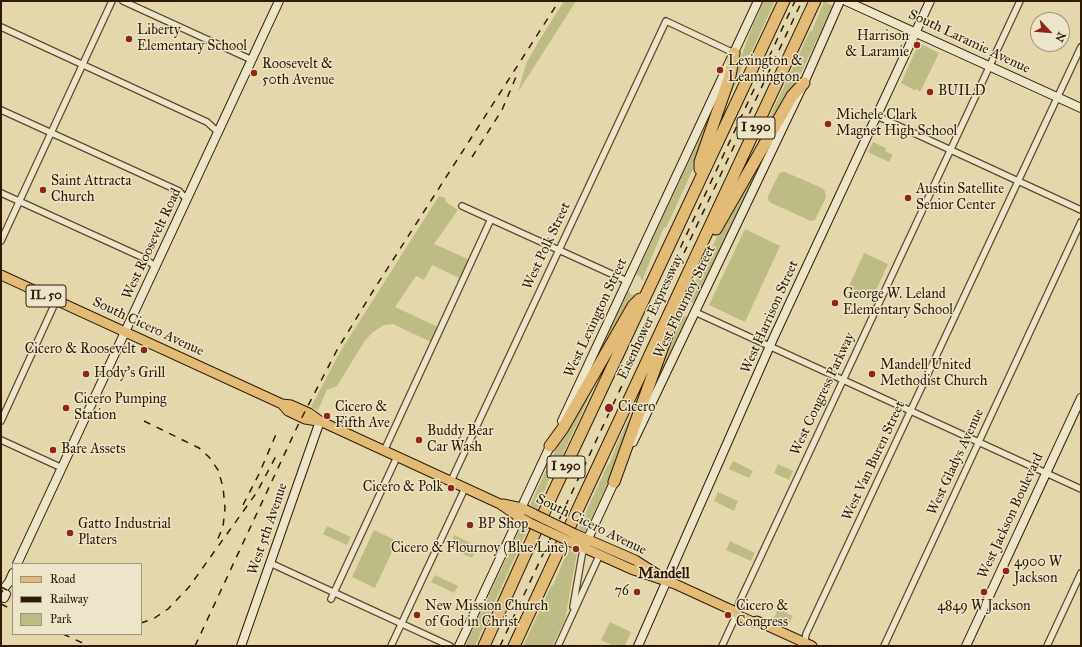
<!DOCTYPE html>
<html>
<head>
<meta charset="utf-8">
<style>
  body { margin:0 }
  #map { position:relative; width:1082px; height:647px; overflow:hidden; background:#e4d7ac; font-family:"IM FELL Great Primer",serif }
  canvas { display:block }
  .frame { position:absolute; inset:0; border:2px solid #2f1903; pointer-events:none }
  .legend { position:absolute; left:12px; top:563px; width:130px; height:72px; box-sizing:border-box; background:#ede5c9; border:1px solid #a1937a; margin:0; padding:5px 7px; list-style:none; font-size:12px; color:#2f1903 }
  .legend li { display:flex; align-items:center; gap:8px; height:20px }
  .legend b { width:20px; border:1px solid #a1937a }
  .north { position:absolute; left:1030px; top:12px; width:40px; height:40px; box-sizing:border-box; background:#ede5c9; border:1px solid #a1937a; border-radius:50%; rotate:116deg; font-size:11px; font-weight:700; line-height:16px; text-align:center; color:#2f1903 }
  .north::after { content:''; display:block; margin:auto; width:14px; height:18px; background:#8f2418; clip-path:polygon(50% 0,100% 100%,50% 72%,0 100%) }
</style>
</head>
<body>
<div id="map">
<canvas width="1082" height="647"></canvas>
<div class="frame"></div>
<ul class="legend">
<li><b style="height:5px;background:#e2bc76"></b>Road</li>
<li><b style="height:5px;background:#2f1903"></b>Railway</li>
<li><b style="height:11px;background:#bcbc84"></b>Park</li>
</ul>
<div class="north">N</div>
</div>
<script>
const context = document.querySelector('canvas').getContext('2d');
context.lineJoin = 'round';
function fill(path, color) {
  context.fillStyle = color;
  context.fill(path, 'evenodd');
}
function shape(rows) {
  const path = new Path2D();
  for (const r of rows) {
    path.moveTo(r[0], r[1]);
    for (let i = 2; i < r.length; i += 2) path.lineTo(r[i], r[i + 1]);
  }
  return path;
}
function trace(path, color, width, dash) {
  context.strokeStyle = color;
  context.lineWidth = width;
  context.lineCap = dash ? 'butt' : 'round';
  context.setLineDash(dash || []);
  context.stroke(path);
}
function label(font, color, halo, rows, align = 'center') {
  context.font = font + ' "IM FELL Great Primer",serif';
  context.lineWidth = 3;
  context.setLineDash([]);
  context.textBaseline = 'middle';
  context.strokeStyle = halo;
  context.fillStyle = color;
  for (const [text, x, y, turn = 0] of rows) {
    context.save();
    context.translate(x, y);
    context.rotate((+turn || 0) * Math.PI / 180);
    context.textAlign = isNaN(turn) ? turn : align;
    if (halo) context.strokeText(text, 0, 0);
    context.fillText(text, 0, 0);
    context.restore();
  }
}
const green = shape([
  [564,1,576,1,518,92,526,64,537,44],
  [764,1,775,1,750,55,747,55,736,83,714,131,752,27],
  [824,1,833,6,800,75,748,163,810,31,812,31],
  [919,43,939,53,920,92,917,89,914,90,901,83],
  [721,92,699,156,666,228,664,227,642,281,640,276,636,275],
  [785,113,694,303,688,301,685,303,726,218],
  [873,142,886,148,885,151,893,155,889,162,868,152],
  [781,172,785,172,822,188,825,191,826,197,815,220,811,221,771,203,768,200,768,196,779,174],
  [439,196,445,198,446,202,458,210,434,244,470,260,461,279,432,265,424,280,416,276,395,307,438,327,431,342,393,324,384,325,373,332,364,342,337,386,327,390,318,410,311,407,340,352],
  [745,229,780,246,745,322,709,305],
  [864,253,888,264,872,299,848,288],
  [628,291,632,295,636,293,575,402],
  [681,310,683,315,688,318,637,426],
  [605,363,555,471,553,470,537,509,530,505,560,440],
  [645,385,615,468,585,532,578,529,608,464,609,465,617,444],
  [733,461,753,471,749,478,729,469],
  [778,464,793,471,789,480,774,473],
  [718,492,738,501,734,511,714,501],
  [522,525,528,528,475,646,465,646],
  [327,526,351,537,347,545,323,534],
  [374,530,397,541,375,588,352,577],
  [454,535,477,546,472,558,449,548],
  [730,541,755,553,751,561,726,550],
  [569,548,577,552,565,620,552,646,523,646,551,586,553,585],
  [435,575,458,586,454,593,431,582],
  [778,609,793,616,788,625,774,618],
  [610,622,631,632,625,646,614,646,601,640]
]);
const street = shape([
  [123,1,252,60],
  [1,27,207,122,218,132],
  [1,110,179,191,187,200],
  [877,116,1081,210],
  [1,193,144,258,156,267],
  [462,206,627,281],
  [1,241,112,1],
  [695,312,1081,489],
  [1,421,56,301],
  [1,440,62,468],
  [384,451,491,219],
  [451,481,666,21,734,53],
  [270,563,450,646],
  [331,599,397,457],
  [573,607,582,555,584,548],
  [391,646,465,488],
  [558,646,600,554],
  [722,646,734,620,739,603,1020,1],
  [804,646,806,634,1081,47],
  [884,646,1081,222],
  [1047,646,1081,573]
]);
const secondary = shape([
  [846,1,1081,108],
  [562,421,758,1],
  [633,442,804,83,840,1],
  [585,545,616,478],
  [17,564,279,1],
  [5,587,9,582,13,573],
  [4,598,6,594],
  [241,646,320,421],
  [459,646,516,524,524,502,552,442],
  [638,646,773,339,930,1],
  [966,646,1081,398]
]);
const primary = shape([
  [1,275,282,404,291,405,309,413,320,421,500,504,519,517,530,523],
  [282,404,288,411,305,419,318,421],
  [503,504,522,508,534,514],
  [575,534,635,560,657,574],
  [571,542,631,569,675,584,736,612,739,616,753,622,757,621,812,646]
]);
const highway = shape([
  [700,169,700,162,730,76,734,53],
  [716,229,792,96,804,83],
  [550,446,563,428,633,306,640,299],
  [614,482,670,327,671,319],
  [484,646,552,495,784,1],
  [514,646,815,1]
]);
const rail = shape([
  [472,157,502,110,518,72],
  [651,311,795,1],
  [144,421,199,448,209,457,218,470,223,487,225,508,223,527,216,543],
  [243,505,259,474,277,432],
  [1,587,13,593],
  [1,604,13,610],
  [141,623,153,619,168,609,189,587,257,492,276,456],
  [63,634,89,646],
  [195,646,299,423,337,350,373,291,559,1],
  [500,646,802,1]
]);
const primaryBridge = shape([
  [534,514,575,534],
  [530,523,571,542]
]);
const markers = [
  [129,39,4,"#8f2418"],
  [917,45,4,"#8f2418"],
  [720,70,4,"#8f2418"],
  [254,73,4,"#8f2418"],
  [930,92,4,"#8f2418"],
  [828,124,4,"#8f2418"],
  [43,190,4,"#8f2418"],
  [908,198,4,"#8f2418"],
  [835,303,4,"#8f2418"],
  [144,350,4,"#8f2418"],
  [86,374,4,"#8f2418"],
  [872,374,4,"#8f2418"],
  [66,408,4,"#8f2418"],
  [609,408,5,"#8f2418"],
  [327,416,4,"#8f2418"],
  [419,440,4,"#8f2418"],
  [53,450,4,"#8f2418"],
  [451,488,4,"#8f2418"],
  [470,525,4,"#8f2418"],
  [70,533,4,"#8f2418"],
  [576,549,4,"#8f2418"],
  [1006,571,4,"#8f2418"],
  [637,592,4,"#8f2418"],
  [984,592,4,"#8f2418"],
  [417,615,4,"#8f2418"],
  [728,615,4,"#8f2418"]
];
const shields = [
  [756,128,38],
  [46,296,40],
  [566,467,38]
];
const shieldNames = [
  ["I 290",756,128],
  ["IL 50",46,296],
  ["I 290",566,467]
];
const poiNames = [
  ["Liberty",137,31],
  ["Elementary School",137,47],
  ["Harrison",909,37,"right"],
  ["& Laramie",909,53,"right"],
  ["Lexington &",728,62],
  ["Leamington",728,78],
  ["Roosevelt &",262,65],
  ["50th Avenue",262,81],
  ["BUILD",938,92],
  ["Michele Clark",836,116],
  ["Magnet High School",836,132],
  ["Saint Attracta",51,182],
  ["Church",51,198],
  ["Austin Satellite",916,190],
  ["Senior Center",916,206],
  ["George W. Leland",843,295],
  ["Elementary School",843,311],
  ["Cicero & Roosevelt",136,350,"right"],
  ["Mandell United",880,366],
  ["Methodist Church",880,382],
  ["Hody's Grill",94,374],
  ["Cicero Pumping",74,400],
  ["Station",74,416],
  ["Cicero &",335,408],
  ["Fifth Ave",335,424],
  ["Cicero",618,408],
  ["Buddy Bear",427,432],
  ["Car Wash",427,448],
  ["Bare Assets",61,450],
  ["Cicero & Polk",443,488,"right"],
  ["Gatto Industrial",78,525],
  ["Platers",78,541],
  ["BP Shop",478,525],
  ["Cicero & Flournoy (Blue Line)",568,549,"right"],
  ["4900 W",1014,563],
  ["Jackson",1014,579],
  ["76",629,592,"right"],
  ["New Mission Church",425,607],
  ["of God in Christ",425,623],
  ["Cicero &",736,607],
  ["Congress",736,623],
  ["4849 W Jackson",984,607,"center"]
];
const streetNames = [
  ["South Laramie Avenue",969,42,25],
  ["West Roosevelt Road",152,244,-65],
  ["West Polk Street",547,246,-65],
  ["West Flournoy Street",685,302,-64],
  ["Eisenhower Expressway",651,317,-65],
  ["West Harrison Street",770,317,-66],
  ["West Lexington Street",596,318,-65],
  ["South Cicero Avenue",148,327,25],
  ["West Congress Parkway",823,394,-65],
  ["West Van Buren Street",874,461,-65],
  ["West Gladys Avenue",956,462,-65],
  ["West Jackson Boulevard",1011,516,-65],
  ["South Cicero Avenue",591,525,26],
  ["West 5th Avenue",268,529,-71]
];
const neighbourhoodNames = [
  ["Mandell",664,574]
];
fill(green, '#bcbc84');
trace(street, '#5c482d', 8);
trace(secondary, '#2f1903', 10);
trace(primary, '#2f1903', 11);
trace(highway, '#2f1903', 13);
trace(street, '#ede5c9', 5.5);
trace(secondary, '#ede5c9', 8);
trace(primary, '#e2bc76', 9);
trace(highway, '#e2bc76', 11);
trace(rail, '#2f1903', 1.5, [7, 7]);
trace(primaryBridge, '#2f1903', 11, []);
trace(primaryBridge, '#e2bc76', 9);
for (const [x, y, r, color] of markers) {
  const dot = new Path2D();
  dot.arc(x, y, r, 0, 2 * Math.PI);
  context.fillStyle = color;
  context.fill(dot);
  trace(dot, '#ede5c9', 1.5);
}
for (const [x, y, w] of shields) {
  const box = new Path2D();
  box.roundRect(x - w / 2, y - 11, w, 22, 3);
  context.fillStyle = '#ede5c9';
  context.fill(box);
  trace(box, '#2f1903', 1);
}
label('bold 13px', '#2f1903', null, shieldNames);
label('14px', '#2f1903', '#ede5c9', poiNames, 'left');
label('14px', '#2f1903', '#ede5c9', streetNames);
label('bold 15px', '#2f1903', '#ede5c9', neighbourhoodNames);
</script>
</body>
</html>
